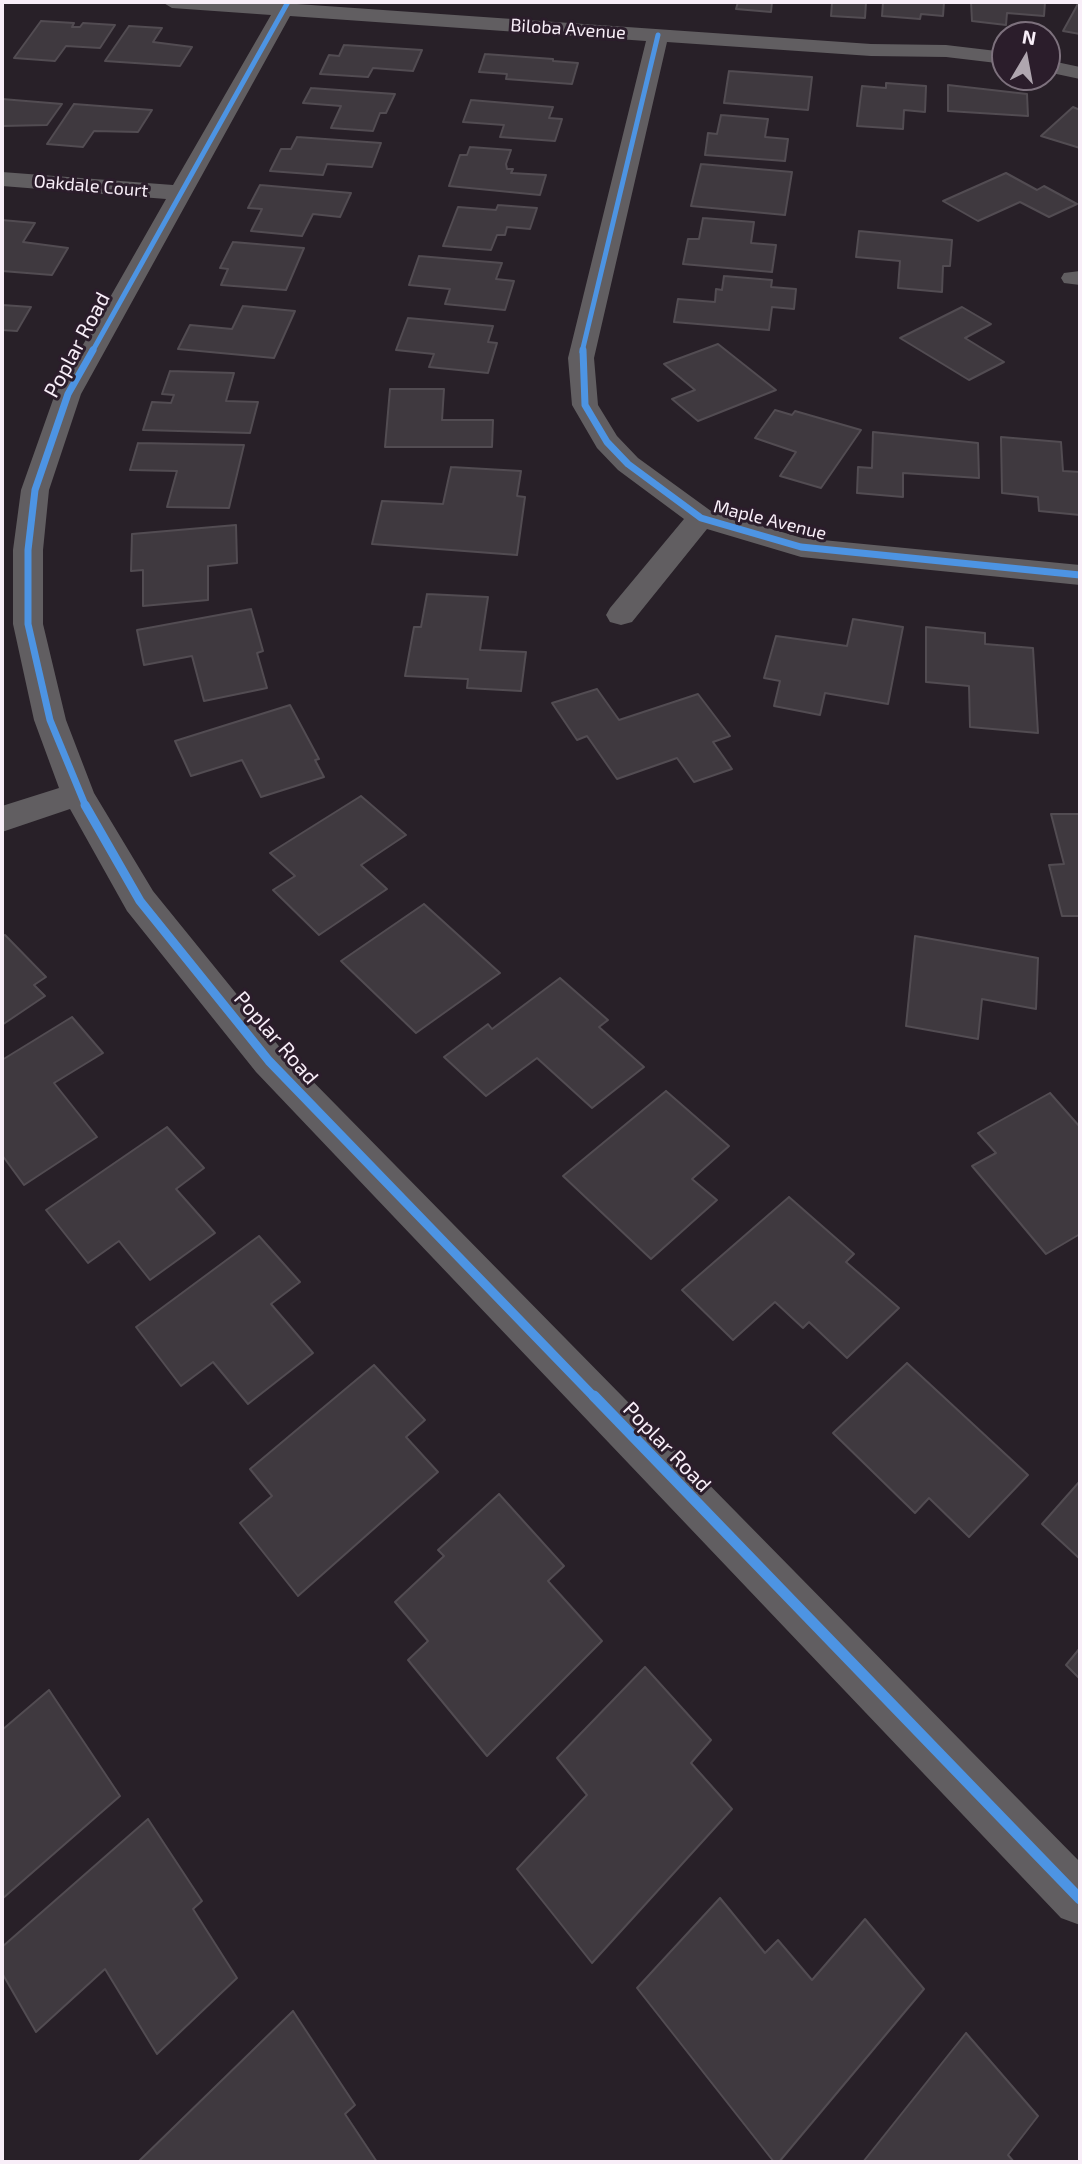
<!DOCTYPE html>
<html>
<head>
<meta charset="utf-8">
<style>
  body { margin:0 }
  #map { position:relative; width:1082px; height:2164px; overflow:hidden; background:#282028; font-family:"Exo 2",sans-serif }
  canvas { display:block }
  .frame { position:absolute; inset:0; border:4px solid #f8eef8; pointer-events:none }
  .north { position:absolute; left:991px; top:21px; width:70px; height:70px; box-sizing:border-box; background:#2b1d2b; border:2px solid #7d717d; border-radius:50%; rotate:10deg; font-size:19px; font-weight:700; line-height:28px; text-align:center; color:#f8eef8 }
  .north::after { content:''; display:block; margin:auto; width:24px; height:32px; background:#afa6af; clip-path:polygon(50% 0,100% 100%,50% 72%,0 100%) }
</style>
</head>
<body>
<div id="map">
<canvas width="1082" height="2164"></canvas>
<div class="frame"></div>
<div class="north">N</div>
</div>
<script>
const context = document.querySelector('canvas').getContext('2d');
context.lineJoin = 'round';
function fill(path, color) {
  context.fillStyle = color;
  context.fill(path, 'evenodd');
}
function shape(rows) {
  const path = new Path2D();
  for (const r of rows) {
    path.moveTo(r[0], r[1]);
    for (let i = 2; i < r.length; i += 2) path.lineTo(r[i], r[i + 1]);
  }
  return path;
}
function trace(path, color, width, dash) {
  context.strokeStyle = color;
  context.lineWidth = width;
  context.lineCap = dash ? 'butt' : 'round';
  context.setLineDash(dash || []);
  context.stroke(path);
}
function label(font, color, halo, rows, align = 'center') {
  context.font = font + ' "Exo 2",sans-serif';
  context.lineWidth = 6;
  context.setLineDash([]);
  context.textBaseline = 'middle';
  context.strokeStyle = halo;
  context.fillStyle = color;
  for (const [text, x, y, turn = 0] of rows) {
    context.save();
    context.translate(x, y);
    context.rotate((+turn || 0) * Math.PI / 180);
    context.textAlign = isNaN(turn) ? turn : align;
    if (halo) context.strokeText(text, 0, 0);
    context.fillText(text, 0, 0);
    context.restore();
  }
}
const building = shape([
  [734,2,772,2,771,12,736,9,738,2,734,2],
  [816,2,866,2,865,18,831,16,832,3,816,2],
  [883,2,944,2,943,16,921,14,920,19,882,16,883,2],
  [971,2,1045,2,1044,16,1007,13,1006,25,972,21,971,2],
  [1079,2,1080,34,1063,31,1079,2],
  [41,21,74,23,72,27,80,27,83,23,115,25,100,48,66,46,55,61,14,58,41,21],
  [129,26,162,28,153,42,192,47,180,66,105,61,129,26],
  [344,45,422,50,413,71,373,68,368,77,320,74,329,55,339,56,344,45],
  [485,54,553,59,553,61,578,63,572,84,506,79,507,74,479,72,485,54],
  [729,71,812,77,808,110,724,103,729,71],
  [886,83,926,86,925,112,904,110,903,129,857,126,862,86,886,88,886,83],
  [948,85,1027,94,1028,116,948,111,948,85],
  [311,88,395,94,386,113,380,113,373,131,331,128,341,106,303,103,311,88],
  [2,99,62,104,47,125,2,126,2,99],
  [471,100,553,107,549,118,562,119,555,141,500,137,504,125,463,122,471,100],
  [74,104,152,110,138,132,94,131,83,147,47,144,74,104],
  [1073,107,1080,110,1080,148,1041,136,1073,107],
  [721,115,768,119,765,137,788,139,785,161,705,155,708,133,717,134,721,115],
  [297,137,381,143,372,167,327,164,323,175,270,171,281,149,291,149,297,137],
  [470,147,511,150,506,164,507,169,513,169,511,173,546,175,540,195,449,186,460,155,467,155,470,147],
  [701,164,792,172,785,215,691,206,701,164],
  [1006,173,1037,190,1044,186,1077,204,1049,217,1020,202,978,221,943,201,1006,173],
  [260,185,351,193,340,217,313,214,302,236,251,231,262,209,248,208,260,185],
  [498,205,537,208,530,229,507,227,505,235,497,235,491,250,443,246,458,207,496,210,498,205],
  [703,218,754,222,751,243,776,245,772,272,683,264,688,239,699,239,703,218],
  [2,220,35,223,23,242,68,248,52,275,2,271,2,220],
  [859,231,952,240,950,266,943,266,942,292,898,288,900,261,856,257,859,231],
  [233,242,304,248,286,290,221,285,228,269,220,268,233,242],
  [419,256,502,263,496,279,514,281,505,310,445,304,450,289,409,285,419,256],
  [724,276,772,280,771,287,796,289,794,309,772,307,769,330,674,322,678,299,715,302,716,289,722,290,724,276],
  [2,305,31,307,17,331,2,330,2,305],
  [243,306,295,311,274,358,178,349,190,325,232,329,243,306],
  [962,307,991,324,965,338,1004,362,969,380,900,338,962,307],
  [408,318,493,326,488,342,497,343,488,373,429,367,434,354,396,350,408,318],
  [718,344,776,390,698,421,672,399,695,390,664,364,718,344],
  [170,371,234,373,226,401,258,402,250,433,143,430,152,402,171,403,174,395,162,394,170,371],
  [390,389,444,389,442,420,493,420,492,447,385,447,390,389],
  [775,410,792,415,795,411,861,430,821,488,780,476,796,452,755,438,775,410],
  [873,432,978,443,979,478,903,473,903,497,857,493,858,467,872,468,873,432],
  [1001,437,1061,442,1063,471,1080,472,1080,515,1039,511,1038,497,1002,493,1001,437],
  [138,443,244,445,229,508,167,507,177,471,130,470,138,443],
  [451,467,521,471,517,496,525,497,517,555,372,544,382,501,443,504,451,467],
  [236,525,237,563,208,566,208,600,143,606,143,570,131,571,132,534,236,525],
  [427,594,488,597,480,650,526,652,521,691,467,688,468,679,405,676,414,627,421,627,427,594],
  [251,609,263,651,257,653,267,688,204,701,192,656,144,665,137,630,251,609],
  [853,619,903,627,888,704,825,693,820,715,774,706,780,681,764,678,776,636,847,646,853,619],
  [926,627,985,633,985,644,1033,648,1038,733,970,727,969,686,926,682,926,627],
  [597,689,619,720,698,694,730,736,713,742,732,769,694,782,677,758,617,779,587,736,577,740,552,703,597,689],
  [290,705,319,759,315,760,324,777,261,797,242,760,191,776,175,741,290,705],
  [361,796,406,835,361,865,387,889,319,935,273,890,295,876,270,853,361,796],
  [1051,814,1080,814,1080,916,1062,916,1049,865,1064,864,1051,814],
  [424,904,500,973,416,1033,341,961,424,904],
  [5,935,46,977,34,985,45,996,2,1025,2,936,5,935],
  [915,936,1038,958,1036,1009,982,999,978,1039,906,1026,915,936],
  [560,978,608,1020,599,1027,644,1067,592,1108,537,1058,486,1096,444,1057,488,1024,492,1029,560,978],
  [72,1017,103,1053,54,1083,97,1137,24,1185,2,1155,2,1060,72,1017],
  [666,1091,729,1146,692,1179,717,1200,651,1259,563,1176,666,1091],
  [1050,1093,1080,1127,1080,1234,1046,1254,972,1166,996,1153,978,1133,1050,1093],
  [167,1127,204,1168,176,1189,215,1233,150,1280,119,1241,88,1263,46,1210,167,1127],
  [789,1197,854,1254,846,1262,899,1308,847,1358,809,1322,803,1328,775,1302,733,1340,682,1290,789,1197],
  [259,1236,300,1282,271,1304,313,1353,248,1404,213,1362,181,1386,136,1327,259,1236],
  [907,1363,1028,1475,969,1537,929,1498,915,1513,833,1433,907,1363],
  [374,1365,425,1420,406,1437,438,1472,298,1596,240,1523,272,1496,250,1469,374,1365],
  [1080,1481,1080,1559,1042,1524,1080,1481],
  [499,1494,564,1566,548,1581,602,1641,487,1756,408,1660,428,1641,395,1602,444,1556,438,1550,499,1494],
  [1080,1648,1080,1679,1066,1665,1080,1648],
  [645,1667,711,1740,691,1763,732,1809,592,1963,517,1869,587,1795,557,1758,645,1667],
  [49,1690,120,1796,2,1899,2,1730,49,1690],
  [148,1819,202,1901,193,1909,237,1978,157,2054,105,1969,36,2032,2,1973,2,1947,148,1819],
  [720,1898,765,1953,778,1940,812,1980,865,1919,924,1989,779,2162,774,2162,637,1988,720,1898],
  [293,2011,355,2105,345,2114,377,2162,138,2162,293,2011],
  [966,2033,1038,2116,1008,2155,1014,2162,863,2162,966,2033]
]);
const minor = shape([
  [162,2,298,2,297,4,871,44,946,45,1005,52,1005,64,946,57,871,56,667,42,594,358,598,405,617,436,638,458,711,511,802,538,1080,565,1080,585,801,557,707,529,632,622,621,625,610,622,606,615,610,608,684,519,618,470,597,448,572,405,568,358,646,41,290,16,81,394,49,490,43,550,43,624,66,720,94,793,153,891,282,1050,1080,1862,1080,1925,1061,1918,256,1072,127,911,70,809,2,832,2,806,59,788,34,720,13,624,13,550,21,490,55,394,166,199,2,186,2,172,173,185,271,15,172,8,162,2],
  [1047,60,1080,67,1080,79,1047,72,1047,60],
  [1080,271,1080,285,1064,283,1061,278,1064,273,1080,271]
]);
const cyclewayFar3 = shape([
  [92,352,288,2],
  [582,352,658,35]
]);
const cyclewayFar2 = shape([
  [583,350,585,405,607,442,628,464,701,518,801,547,1080,575],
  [86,807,50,720,28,624,28,550,35,490,68,394,93,350]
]);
const cyclewayFar1 = shape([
  [85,805,140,901,269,1061,595,1398]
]);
const cycleway = shape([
  [594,1396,1080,1899]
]);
const farStreetnames = [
  ["Biloba Avenue",568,29,4],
  ["Oakdale Court",91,186,5],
  ["Maple Avenue",770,520,14]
];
const streetNames = [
  ["Poplar Road",77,345,-62],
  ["Poplar Road",276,1038,49],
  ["Poplar Road",667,1447,46]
];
fill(building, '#3f393f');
trace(building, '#524c52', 2);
fill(minor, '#615e61');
trace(cyclewayFar3, '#4d94e3', 5);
trace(cyclewayFar2, '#4d94e3', 7);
trace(cyclewayFar1, '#4d94e3', 9);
trace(cycleway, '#4d94e3', 11);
label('18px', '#f8eef8', '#2b1d2b', farStreetnames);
label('21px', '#f8eef8', '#2b1d2b', streetNames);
</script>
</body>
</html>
